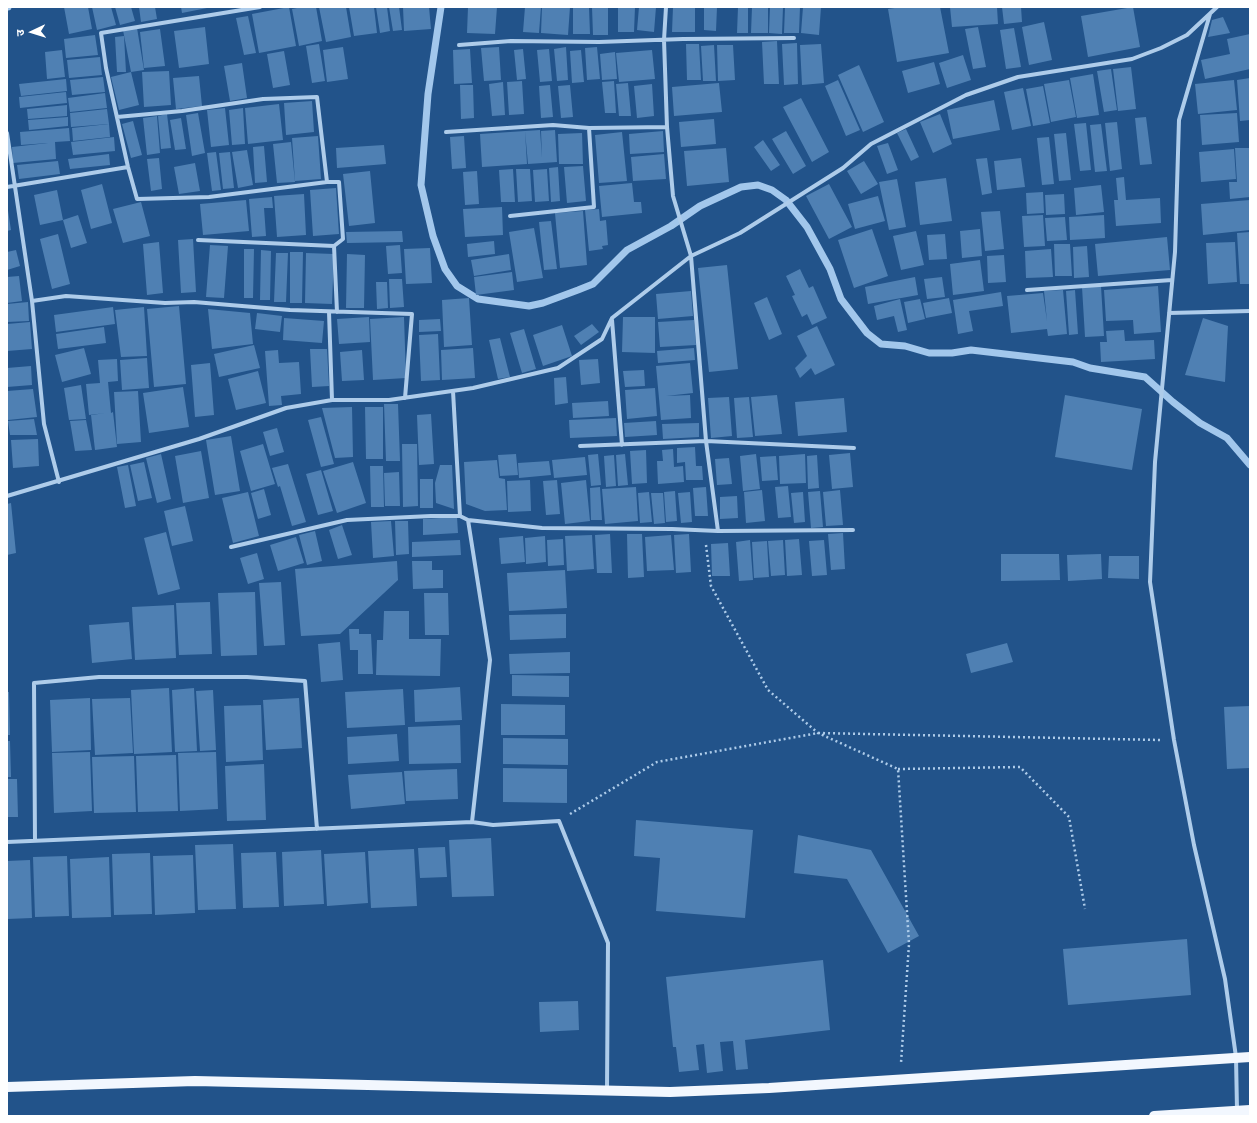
<!DOCTYPE html>
<html>
<head>
<meta charset="utf-8">
<style>
  body { margin:0 }
  #map { position:relative; width:1257px; height:1123px; overflow:hidden; background:#22538a; font-family:Ubuntu,"Noto Sans Devanagari",sans-serif }
  canvas { display:block }
  .frame { position:absolute; inset:0; border:8px solid #fff; pointer-events:none }
  .north { position:absolute; left:12px; top:12px; width:40px; height:40px; -webkit-text-stroke:3px #22538a; paint-order:stroke; rotate:266deg; font-size:11px; font-weight:700; line-height:16px; text-align:center; color:#fff }
  .north::after { content:''; display:block; margin:auto; width:14px; height:18px; background:#fff; clip-path:polygon(50% 0,100% 100%,50% 72%,0 100%) }
</style>
</head>
<body>
<div id="map">
<canvas width="1257" height="1123"></canvas>
<div class="frame"></div>
<div class="north">उ</div>
</div>
<script>
const context = document.querySelector('canvas').getContext('2d');
context.lineJoin = 'round';
function shape(rows) {
  const path = new Path2D();
  for (const r of rows) {
    path.moveTo(r[0], r[1]);
    for (let i = 2; i < r.length; i += 2) path.lineTo(r[i], r[i + 1]);
  }
  return path;
}
function trace(path, color, width, dash) {
  context.strokeStyle = color;
  context.lineWidth = width;
  context.lineCap = dash ? 'butt' : 'round';
  context.setLineDash(dash || []);
  context.stroke(path);
}
function fill(path, color) {
  context.fillStyle = color;
  context.fill(path, 'evenodd');
}
const stream = shape([
  [7,7,8,7],
  [441,7,428,94,421,185,433,236,445,269,457,286,478,299,529,306,543,303,578,290,593,284,627,250,671,226,700,206,741,187,758,185,772,190,786,200,807,227,830,269,841,299,867,333,881,344,905,346,929,353,952,353,971,350,1073,362,1090,368,1145,377,1173,402,1200,423,1227,438,1250,465]
]);
const building = shape([
  [64,7,88,7,92,29,69,34],
  [92,7,111,7,116,25,97,30],
  [115,7,131,7,135,21,120,25],
  [139,7,155,7,157,19,141,22],
  [181,7,207,7,207,8,182,13],
  [289,7,296,46,259,53,252,14],
  [302,7,316,7,322,41,299,46,292,9],
  [319,7,346,7,351,37,326,42],
  [349,7,374,7,377,33,354,36],
  [376,7,387,7,390,31,380,33],
  [389,7,399,7,402,30,393,31],
  [403,7,429,7,431,29,404,31],
  [468,7,497,7,495,34,467,33],
  [525,7,541,7,539,33,523,32],
  [542,7,570,7,568,35,541,33],
  [573,7,589,7,590,34,573,34],
  [592,7,608,7,608,35,593,35],
  [618,7,635,7,634,32,618,32],
  [639,7,656,7,654,32,637,30],
  [673,7,695,7,695,32,672,32],
  [704,7,717,7,716,31,704,30],
  [738,7,748,7,748,33,737,33],
  [752,7,768,7,768,33,751,33],
  [770,7,783,7,782,34,769,33],
  [785,7,800,7,799,33,784,33],
  [803,7,821,7,819,35,801,33],
  [901,7,940,7,949,53,897,62,888,9],
  [950,7,997,7,998,24,952,27],
  [1002,7,1021,7,1022,22,1004,24],
  [1133,7,1140,47,1088,57,1081,16],
  [248,16,256,53,244,55,236,18],
  [1223,17,1230,33,1208,37,1212,20],
  [1044,22,1052,60,1029,65,1022,27],
  [205,27,209,64,179,68,174,31],
  [978,27,986,67,973,69,965,29],
  [137,28,144,70,131,72,139,105,119,110,111,77,131,72,123,30],
  [1014,28,1021,67,1006,69,1000,30],
  [160,29,165,66,144,68,140,32],
  [1250,34,1250,69,1205,79,1201,60,1230,54,1227,39],
  [95,35,98,55,66,58,64,39],
  [124,36,126,72,117,72,115,37],
  [777,41,779,84,764,84,762,42],
  [797,43,798,84,784,85,782,44],
  [319,44,325,81,312,83,306,46],
  [686,44,699,44,701,80,687,80],
  [821,44,824,83,802,85,800,45],
  [714,45,716,81,703,81,701,46],
  [717,45,733,45,735,80,718,81],
  [343,47,348,79,327,82,323,50],
  [499,47,501,80,484,81,481,48],
  [566,47,568,80,557,81,554,49],
  [597,47,600,79,587,80,585,48],
  [470,49,472,83,454,84,453,50],
  [523,49,526,79,517,80,514,50],
  [549,49,552,81,540,82,537,50],
  [62,50,65,77,47,79,45,52],
  [581,50,584,82,572,83,570,51],
  [652,50,655,79,619,82,616,53],
  [284,51,290,85,273,88,267,54],
  [615,52,617,79,602,80,600,54],
  [963,55,971,80,947,88,939,63],
  [100,57,102,75,69,78,67,60],
  [934,62,940,84,908,93,902,71],
  [242,63,247,98,230,101,224,66],
  [859,65,884,122,863,132,838,75],
  [1131,67,1136,109,1118,111,1113,69],
  [1111,69,1117,110,1104,112,1097,71],
  [169,71,171,105,144,107,142,72],
  [1093,74,1099,115,1077,118,1070,78],
  [199,76,202,106,176,109,173,78],
  [103,77,105,92,72,95,70,80],
  [1250,78,1250,120,1240,121,1237,80],
  [66,79,67,91,21,96,19,84],
  [838,80,860,130,846,136,825,86],
  [1069,80,1076,117,1051,122,1044,84],
  [1234,80,1237,110,1198,114,1195,84],
  [522,81,524,114,509,115,507,82],
  [614,81,616,113,605,113,602,82],
  [503,82,505,115,492,116,489,84],
  [628,83,631,116,619,116,616,84],
  [719,83,722,112,674,116,672,87],
  [652,84,654,116,637,118,634,86],
  [460,85,473,85,474,118,461,119],
  [550,85,553,117,541,118,539,86],
  [570,85,573,117,561,118,558,86],
  [1043,86,1050,123,1033,126,1026,89],
  [1023,88,1031,126,1012,130,1004,92],
  [66,92,67,103,20,108,19,97],
  [105,93,107,108,70,112,68,98],
  [801,98,829,152,812,162,783,107],
  [994,100,1000,130,953,139,947,110],
  [312,101,314,132,286,135,284,103],
  [279,104,283,140,248,144,245,108],
  [67,105,67,116,28,119,27,109],
  [225,108,229,145,211,147,207,110],
  [243,108,245,144,232,145,229,110],
  [107,109,109,124,71,127,70,113],
  [198,113,205,153,192,156,186,115],
  [1237,113,1239,142,1202,145,1200,115],
  [167,114,171,148,161,149,158,116],
  [940,114,952,144,933,153,920,122],
  [157,116,160,153,147,155,143,118],
  [68,117,68,126,29,130,28,120],
  [1146,117,1152,164,1140,165,1135,118],
  [181,118,186,149,175,150,170,120],
  [714,119,716,144,681,147,679,122],
  [133,121,142,155,131,158,122,124],
  [1117,122,1122,169,1110,171,1105,123],
  [1086,123,1091,170,1080,171,1074,124],
  [109,124,110,137,73,141,72,128],
  [1101,124,1107,171,1095,172,1090,125],
  [69,128,70,141,55,142,56,159,13,163,12,147,48,143,21,145,20,132],
  [906,129,919,157,911,161,897,133],
  [540,130,542,158,541,131,555,130,557,162,528,164,525,131],
  [525,131,527,164,482,167,480,134],
  [663,131,664,152,630,154,629,134],
  [786,131,806,166,793,174,772,139],
  [622,132,627,181,599,183,595,135],
  [582,133,583,164,559,164,558,134],
  [1066,133,1071,180,1059,181,1054,134],
  [318,136,321,179,295,181,292,138],
  [464,136,466,168,452,169,450,137],
  [114,137,115,151,73,155,71,142],
  [1049,137,1054,184,1042,185,1037,138],
  [763,140,780,165,771,171,754,147],
  [291,142,295,182,277,183,273,144],
  [888,143,898,170,887,174,877,146],
  [384,145,386,164,337,168,336,148],
  [264,146,267,182,255,183,253,147],
  [726,148,729,182,687,186,684,151],
  [1235,148,1250,148,1250,197,1230,199,1229,182,1237,182],
  [1234,149,1236,179,1201,182,1199,152],
  [247,150,253,185,238,188,232,152],
  [216,152,221,190,212,191,207,153],
  [230,152,234,188,223,189,219,153],
  [109,154,110,165,70,169,68,159],
  [664,154,666,179,633,181,631,157],
  [159,158,162,189,151,191,147,159],
  [987,158,992,193,982,195,976,159],
  [1021,158,1025,187,997,190,994,161],
  [58,161,60,174,19,179,17,165],
  [864,161,878,184,861,194,847,171],
  [195,163,200,191,179,194,174,167],
  [583,166,586,201,567,203,564,167],
  [558,167,560,201,551,202,549,168],
  [513,169,515,202,501,202,499,170],
  [516,169,530,169,532,201,518,202],
  [547,169,549,201,535,202,533,170],
  [370,171,375,223,349,226,343,174],
  [477,171,479,204,465,205,463,172],
  [1124,177,1126,200,1160,198,1161,223,1116,226,1114,200,1118,200,1116,178],
  [946,178,952,221,920,225,915,182],
  [897,179,906,227,889,230,879,182],
  [632,183,634,202,641,202,642,213,602,217,599,186],
  [102,184,112,223,91,229,81,190],
  [829,184,852,227,829,239,806,196],
  [1101,185,1104,212,1076,215,1074,188],
  [336,188,339,234,313,236,310,190],
  [57,190,63,220,40,225,34,195],
  [1043,192,1044,213,1027,214,1026,193],
  [304,194,306,235,277,237,274,196],
  [1064,194,1065,214,1046,215,1045,195],
  [878,196,885,221,855,229,848,204],
  [272,197,273,208,264,208,266,236,252,237,249,199],
  [246,200,249,231,203,235,200,204],
  [1250,200,1250,230,1203,235,1201,204],
  [141,202,150,236,123,243,113,209],
  [7,204,11,230,7,231],
  [502,207,503,235,465,237,463,209],
  [599,209,600,221,606,220,608,245,602,246,603,249,589,251,585,210],
  [583,211,587,265,560,268,555,213],
  [1000,211,1004,249,985,251,981,212],
  [78,215,87,243,71,248,63,220],
  [1043,215,1045,246,1024,247,1022,216],
  [1104,215,1105,238,1070,240,1069,217],
  [1065,217,1067,240,1047,241,1045,218],
  [551,221,557,269,544,270,539,222],
  [534,228,543,278,517,282,509,232],
  [872,229,888,276,854,288,838,240],
  [980,229,982,256,962,258,960,231],
  [402,231,403,242,347,243,346,232],
  [916,231,924,265,901,270,893,236],
  [1250,232,1250,284,1240,284,1237,233],
  [58,234,70,284,52,289,40,239],
  [945,234,947,259,929,260,927,235],
  [1167,237,1170,270,1098,276,1095,244],
  [193,239,196,292,181,293,178,240],
  [494,241,495,254,468,257,467,244],
  [159,242,163,293,147,295,143,244],
  [1235,242,1237,282,1208,284,1206,243],
  [1054,244,1070,244,1072,276,1055,276],
  [210,245,228,246,224,298,206,297],
  [400,245,402,273,388,274,386,246],
  [1087,246,1089,277,1074,278,1073,247],
  [430,248,432,283,406,284,404,249],
  [244,249,254,249,253,298,244,298],
  [1051,249,1053,277,1026,278,1025,251],
  [16,250,20,266,7,270,7,252],
  [261,250,271,251,270,300,260,300],
  [290,252,303,252,302,303,290,303],
  [276,253,288,253,286,302,274,302],
  [306,253,334,254,332,304,305,303],
  [347,254,365,255,364,308,346,308],
  [509,254,511,270,474,276,471,260],
  [1004,255,1006,282,988,283,987,256],
  [980,260,984,291,953,295,950,264],
  [727,265,738,369,709,372,698,268],
  [800,269,809,288,813,286,827,318,812,325,807,314,802,317,792,296,795,295,786,276],
  [512,272,514,290,476,295,474,277],
  [19,276,22,301,7,303,7,277],
  [915,277,918,295,868,304,865,287],
  [942,277,945,297,927,299,924,279],
  [389,279,402,279,404,307,390,308],
  [376,282,387,282,388,308,377,309],
  [1101,286,1104,336,1085,337,1082,287],
  [1158,286,1161,332,1134,334,1133,320,1106,321,1104,290],
  [1063,290,1067,334,1048,336,1047,329,1011,333,1007,296,1043,293,1047,321,1044,291],
  [1075,290,1078,334,1069,335,1066,291],
  [691,291,693,316,658,319,656,294],
  [1001,292,1003,306,969,311,973,331,958,334,953,300],
  [767,297,782,334,769,340,754,303],
  [469,298,472,345,444,347,442,300],
  [949,298,952,313,926,318,923,303],
  [900,299,907,330,898,332,894,316,877,320,874,306],
  [920,299,925,319,908,323,904,302],
  [28,302,29,321,7,322,7,304],
  [179,306,186,384,154,387,147,309],
  [113,307,115,324,56,332,54,315],
  [144,307,147,356,121,357,115,310],
  [208,309,250,313,253,344,212,349],
  [257,313,282,316,280,332,255,329],
  [369,317,370,342,339,344,337,319],
  [404,317,406,378,373,380,370,319],
  [623,317,655,317,655,353,622,352],
  [284,318,324,321,322,343,283,340],
  [1203,318,1228,326,1225,382,1185,375],
  [440,319,441,331,419,332,419,320],
  [694,320,696,345,660,347,658,322],
  [30,322,32,349,7,351,7,324],
  [592,324,599,332,581,345,574,336],
  [562,325,572,356,543,366,533,335],
  [817,326,835,365,815,375,811,368,800,378,795,368,807,356,797,336],
  [104,327,106,343,58,349,56,334],
  [524,329,536,369,522,373,510,333],
  [1124,330,1125,341,1154,340,1155,359,1101,362,1100,342,1107,342,1106,331],
  [438,334,440,380,421,381,419,335],
  [500,338,510,377,498,379,489,340],
  [254,345,260,368,219,377,214,354],
  [84,348,91,374,62,382,55,355],
  [473,348,475,378,442,380,441,350],
  [694,348,695,360,658,363,657,351],
  [310,349,327,349,329,386,312,387],
  [278,350,279,363,299,362,301,394,281,396,282,405,269,406,265,351],
  [362,350,364,380,342,381,340,352],
  [147,358,149,388,122,390,120,360],
  [117,359,118,381,108,382,111,413,113,412,117,447,95,450,91,415,106,413,89,415,86,384,100,383,98,360],
  [598,359,600,383,581,385,579,360],
  [210,363,214,415,195,417,191,365],
  [690,363,693,393,666,396,690,395,691,418,661,420,656,366],
  [31,366,32,385,7,387,7,368],
  [644,370,645,386,625,387,623,371],
  [258,371,266,403,236,410,228,379],
  [566,377,568,403,555,405,554,378],
  [81,385,86,419,69,420,64,388],
  [183,387,189,427,149,433,143,393],
  [655,388,657,416,627,419,625,390],
  [33,389,37,417,8,420,7,391],
  [138,391,141,442,117,444,114,392],
  [777,395,782,434,755,436,751,397],
  [1065,395,1142,409,1132,470,1055,457],
  [729,397,732,436,711,438,708,398],
  [749,397,753,437,737,438,734,398],
  [844,398,847,432,798,436,795,402],
  [608,401,609,416,573,418,572,403],
  [384,404,398,404,400,461,386,461],
  [352,407,353,457,335,458,322,408],
  [365,407,383,407,383,459,366,459],
  [431,414,434,464,419,465,417,415],
  [321,417,334,464,321,467,308,420],
  [616,418,617,436,570,438,569,420],
  [34,419,37,435,10,435,8,421],
  [86,420,92,450,75,451,70,421],
  [656,421,657,435,625,437,624,423],
  [699,423,699,437,663,439,662,424],
  [277,428,284,452,270,456,263,432],
  [231,436,240,491,215,495,206,440],
  [38,439,39,466,13,468,11,440],
  [263,444,275,484,251,491,240,451],
  [402,444,417,444,418,506,403,507],
  [695,447,696,466,702,466,703,480,686,480,685,462,677,463,677,448],
  [673,449,674,467,683,466,684,482,658,484,657,461,663,461,662,450],
  [646,450,647,483,632,484,630,451],
  [201,451,209,498,183,503,175,456],
  [850,453,853,487,832,489,829,455],
  [161,454,171,499,157,503,146,458],
  [516,454,518,475,500,476,498,455],
  [598,454,601,485,591,486,588,455],
  [625,454,628,485,618,486,616,455],
  [756,454,760,489,743,491,740,456],
  [805,454,806,483,780,484,779,456],
  [614,455,616,486,606,487,604,456],
  [817,455,819,488,808,489,807,456],
  [776,456,778,480,762,481,760,457],
  [585,457,587,475,554,478,552,460],
  [729,458,732,484,717,485,715,459],
  [497,460,499,478,505,479,507,510,485,511,466,504,464,462],
  [549,461,551,475,519,478,518,463],
  [144,462,152,498,138,501,130,465],
  [353,462,366,503,337,513,323,471],
  [288,464,306,522,292,526,280,486,278,487,272,468],
  [128,465,136,506,125,508,117,467],
  [440,465,452,465,454,509,436,503,435,483],
  [370,466,383,466,384,507,371,507],
  [321,470,333,511,318,515,306,474],
  [399,472,400,506,385,506,384,473],
  [420,479,433,479,433,508,420,508],
  [530,480,531,511,508,512,507,481],
  [557,480,560,514,546,515,543,481],
  [586,480,590,521,565,524,561,483],
  [788,486,791,517,778,518,775,487],
  [600,487,602,520,591,520,590,488],
  [636,487,638,521,605,524,602,489],
  [706,487,708,516,695,516,693,488],
  [264,489,271,515,258,519,251,493],
  [762,490,765,521,746,523,744,492],
  [840,490,843,525,826,526,823,492],
  [675,491,677,521,666,522,664,492],
  [820,491,823,527,811,528,808,492],
  [248,492,259,536,233,543,222,498],
  [649,492,652,522,640,523,638,493],
  [690,492,692,522,681,523,678,493],
  [803,492,805,522,794,523,791,493],
  [651,493,663,493,665,523,654,524],
  [737,496,738,518,720,519,720,497],
  [11,503,16,553,7,555,7,504],
  [185,506,193,541,172,546,164,511],
  [457,517,458,533,423,535,423,519],
  [391,521,394,556,373,558,371,522],
  [395,521,408,521,409,554,396,555],
  [342,525,352,555,338,559,329,530],
  [315,531,322,561,307,565,299,535],
  [166,532,180,589,158,595,144,538],
  [843,533,845,569,831,570,828,534],
  [610,534,612,573,597,573,595,535],
  [627,534,642,534,644,577,628,578],
  [689,534,691,572,676,573,674,535],
  [592,535,594,569,567,571,565,536],
  [671,535,674,570,647,571,645,537],
  [523,536,525,562,501,564,499,538],
  [545,536,546,562,526,564,525,538],
  [296,537,304,563,278,571,270,545],
  [563,539,564,565,548,566,547,540],
  [799,539,802,575,787,576,785,540],
  [460,540,461,555,412,557,412,542],
  [750,540,753,580,739,581,736,542],
  [783,540,785,575,771,576,768,541],
  [824,540,827,575,812,576,809,541],
  [767,541,769,577,754,578,752,542],
  [728,543,730,576,712,576,711,544],
  [257,553,264,579,248,584,240,558],
  [1001,554,1059,554,1060,580,1001,581],
  [1101,554,1102,579,1068,581,1067,555],
  [1109,556,1139,556,1139,579,1108,578],
  [397,561,398,580,340,634,301,636,295,569],
  [412,561,432,561,432,570,443,570,443,588,413,589],
  [565,570,567,608,509,611,507,573],
  [281,582,285,645,264,646,259,583],
  [255,592,257,655,221,656,218,593],
  [424,593,448,593,449,635,425,635],
  [210,602,212,654,179,655,176,603],
  [174,605,176,658,135,660,132,607],
  [384,611,409,611,409,639,441,639,440,676,376,675,377,640,383,640],
  [566,614,566,638,510,640,509,615],
  [129,622,132,659,92,663,89,625],
  [349,629,359,629,359,634,371,634,373,674,358,674,358,650,350,650],
  [340,642,343,680,321,682,318,644],
  [1007,643,1013,662,971,673,966,654],
  [570,652,570,673,510,674,509,654],
  [512,675,569,676,569,697,512,696],
  [460,687,462,720,415,722,414,690],
  [169,688,172,752,134,754,131,690],
  [194,688,197,751,175,752,172,690],
  [403,689,405,725,347,728,345,692],
  [213,690,216,750,200,751,196,691],
  [7,692,9,692,10,735,7,735],
  [90,698,91,750,52,752,50,700],
  [130,698,133,753,95,755,92,699],
  [299,698,302,748,266,750,263,700],
  [501,704,565,705,565,735,501,735],
  [261,705,263,760,226,762,224,706],
  [1250,706,1250,768,1227,769,1224,707],
  [460,725,461,763,409,764,408,727],
  [397,734,399,761,348,764,347,737],
  [503,738,568,739,568,765,503,764],
  [7,741,10,741,11,777,7,777],
  [90,752,92,811,54,813,52,753],
  [216,752,218,809,180,811,178,753],
  [176,755,178,811,138,812,136,756],
  [134,756,136,812,94,813,92,757],
  [264,764,266,820,227,821,225,766],
  [503,768,567,769,567,803,503,802],
  [457,769,458,799,406,801,404,771],
  [402,772,405,804,351,809,348,775],
  [7,779,17,779,18,817,7,817],
  [636,820,753,830,745,918,656,911,660,858,634,856],
  [798,835,871,850,919,936,888,953,847,879,794,873],
  [491,838,494,896,452,897,449,840],
  [233,844,236,909,198,910,195,845],
  [445,847,447,877,420,878,418,848],
  [414,849,417,906,371,908,368,851],
  [321,850,324,904,284,906,282,852],
  [276,852,279,907,243,908,241,853],
  [365,852,368,903,327,906,324,854],
  [150,853,152,914,114,915,112,854],
  [193,855,195,913,155,915,153,856],
  [67,856,69,916,35,917,33,857],
  [109,857,111,917,72,918,70,859],
  [30,860,32,918,7,919,7,861],
  [1187,939,1191,995,1068,1005,1063,949],
  [823,960,830,1030,745,1040,748,1069,736,1070,733,1041,720,1042,723,1071,707,1073,704,1044,696,1045,699,1070,679,1072,676,1047,673,1047,666,977],
  [578,1001,579,1030,540,1032,539,1002]
]);
const path = shape([
  [706,545,711,586,768,690,818,733,898,769,909,944,901,1063],
  [898,769,1020,767,1069,817,1085,909],
  [570,814,657,762,818,733,1160,740]
]);
const street = shape([
  [260,7,101,33,106,68,128,167,137,199,209,197,327,182],
  [666,7,664,40,667,127,673,196,691,256,706,441,718,531],
  [1210,14,1179,120,1175,252,1155,462,1150,582,1174,740,1194,845,1225,979,1236,1057,1237,1110],
  [459,45,511,41,599,42,683,39,794,38],
  [117,117,182,111,263,99,317,97,327,182,339,182,343,239,334,246,337,312],
  [446,132,553,125,589,128,667,127],
  [7,133,32,301],
  [7,187,128,167],
  [510,216,594,207,589,128],
  [198,240,334,246],
  [1027,290,1172,280],
  [329,312,332,400],
  [1169,313,1250,311],
  [612,320,622,445],
  [453,391,460,516],
  [580,446,706,441,854,448],
  [59,482,44,424,32,301,66,296,165,303,194,302,290,310,412,314,405,398],
  [7,496,199,439,286,408,332,400,389,400,473,388,558,368,602,339,612,318,691,256,740,233,843,168,871,144,966,95,1018,77,1132,59,1161,48,1187,35,1217,7],
  [468,520,490,660,472,822],
  [231,547,347,520,431,516,460,516,468,520,542,528,672,529,718,531,853,530],
  [35,841,34,683,99,677,247,677,305,681,317,829],
  [7,842,472,822,493,825,559,821,608,943,607,1090]
]);
const primary = shape([
  [7,1087,195,1081,670,1092,769,1088,1250,1057],
  [1154,1116,1250,1110]
]);
trace(stream, '#a2c7ec', 7);
fill(building, '#4f80b3');
trace(path, '#aeccea', 2.5, [2, 3]);
trace(street, '#aeccea', 4);
trace(primary, '#f2f7fe', 10);
</script>
</body>
</html>
